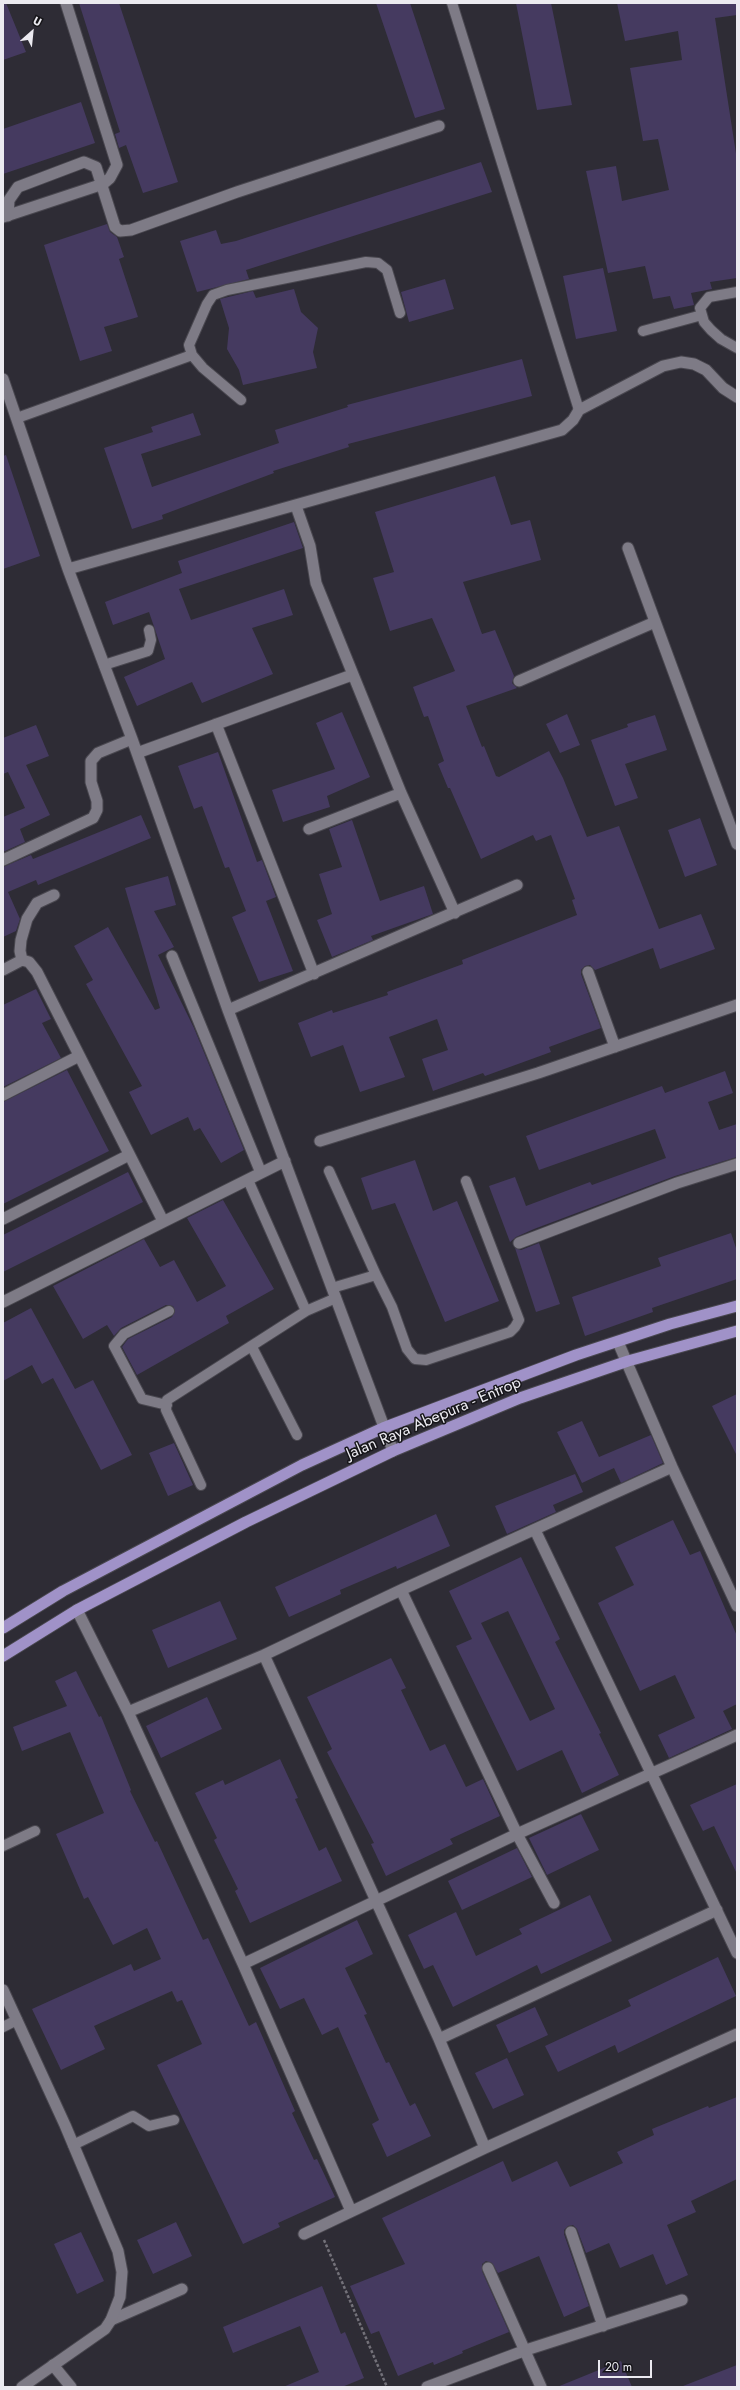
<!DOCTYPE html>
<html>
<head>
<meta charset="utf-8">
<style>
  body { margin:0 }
  #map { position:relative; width:740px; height:2390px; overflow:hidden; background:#2e2c35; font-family:Jost,sans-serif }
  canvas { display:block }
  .frame { position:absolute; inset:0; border:4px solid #ebeaf0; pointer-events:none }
  .north { position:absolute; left:12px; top:12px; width:40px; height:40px; -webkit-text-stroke:3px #161519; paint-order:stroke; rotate:27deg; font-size:11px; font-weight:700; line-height:16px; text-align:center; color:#ebeaf0 }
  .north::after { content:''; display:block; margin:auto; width:14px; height:18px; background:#ebeaf0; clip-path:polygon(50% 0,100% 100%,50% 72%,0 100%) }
  .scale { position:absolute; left:598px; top:2360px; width:54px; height:18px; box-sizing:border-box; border:2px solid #ebeaf0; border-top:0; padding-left:5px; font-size:12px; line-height:14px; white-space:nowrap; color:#ebeaf0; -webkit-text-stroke:3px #161519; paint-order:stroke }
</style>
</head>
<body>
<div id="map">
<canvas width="740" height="2390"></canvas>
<div class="frame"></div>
<div class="north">U</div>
<div class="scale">20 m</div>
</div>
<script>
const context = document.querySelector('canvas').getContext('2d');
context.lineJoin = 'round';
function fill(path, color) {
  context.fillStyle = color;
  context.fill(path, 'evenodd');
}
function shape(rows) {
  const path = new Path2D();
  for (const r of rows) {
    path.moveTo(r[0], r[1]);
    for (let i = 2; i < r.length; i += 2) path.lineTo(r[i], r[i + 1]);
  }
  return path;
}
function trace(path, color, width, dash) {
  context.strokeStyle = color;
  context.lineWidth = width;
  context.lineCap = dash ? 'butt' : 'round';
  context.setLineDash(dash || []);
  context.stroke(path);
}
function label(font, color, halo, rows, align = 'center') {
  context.font = font + ' Jost,sans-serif';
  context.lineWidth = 3;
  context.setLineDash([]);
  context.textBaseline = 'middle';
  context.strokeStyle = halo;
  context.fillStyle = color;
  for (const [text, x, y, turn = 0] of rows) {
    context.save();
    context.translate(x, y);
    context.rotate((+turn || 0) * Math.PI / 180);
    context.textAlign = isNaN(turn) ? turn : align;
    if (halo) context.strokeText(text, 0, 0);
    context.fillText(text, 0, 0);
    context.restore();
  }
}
const building = shape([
  [3,3,6,3,26,52,3,60],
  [79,3,119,3,178,182,143,193,126,145,119,148,115,134,120,132],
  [376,3,410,3,445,109,415,118],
  [516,3,551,3,572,105,537,110],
  [617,3,737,3,737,15,715,18,737,160,737,278,710,282,712,289,691,293,694,305,674,309,670,296,653,299,645,266,608,273,586,171,616,166,622,201,669,190,658,139,643,141,630,68,682,60,678,31,625,41],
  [81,102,95,143,3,174,3,129],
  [481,162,492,192,246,270,249,279,197,292,180,241,216,230,221,244,236,241],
  [107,224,110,232,117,237,124,257,119,259,138,317,104,327,112,351,80,361,44,245],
  [603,268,617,331,576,339,563,276],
  [445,279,454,309,409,322,401,292],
  [294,289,301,312,318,328,313,352,317,368,243,385,239,370,227,349,229,328,220,299,253,291,256,298],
  [522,359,532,396,348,444,349,447,273,471,274,473,162,515,163,519,132,529,104,448,153,432,151,427,193,413,201,435,141,454,152,487,279,443,275,430,348,407,347,405],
  [6,455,40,556,3,569,3,456],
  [495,476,511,525,530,520,541,560,463,582,482,634,495,630,514,676,512,683,517,688,466,706,482,747,484,746,496,776,499,777,549,751,563,778,587,837,619,826,659,929,701,914,715,949,660,969,653,948,595,970,590,965,585,966,581,970,581,974,601,1028,549,1047,551,1052,485,1076,483,1073,433,1091,422,1059,448,1050,437,1019,389,1037,405,1077,360,1092,343,1045,311,1057,298,1023,332,1010,333,1013,388,995,387,992,463,964,462,960,577,915,572,900,575,899,551,835,536,841,533,835,481,859,450,788,448,788,438,764,444,761,428,716,424,717,413,687,455,671,432,618,390,631,373,578,394,572,375,512],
  [294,522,303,548,179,589,191,620,284,589,293,615,252,628,273,674,202,703,192,682,137,706,124,677,165,659,149,612,113,625,105,602,182,573,178,561],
  [342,712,370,777,327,796,330,807,283,822,272,790,335,769,316,723],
  [567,714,580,745,560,753,546,724],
  [655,715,667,750,625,764,638,798,615,806,591,740,628,727,627,724],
  [36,725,49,756,26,765,50,815,20,829,25,842,3,852,3,817,25,808,8,772,3,774,3,738],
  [218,752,257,862,262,860,276,897,266,901,293,971,259,982,232,917,246,911,229,867,225,868,202,806,194,809,178,766],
  [141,815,151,838,38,885,36,880,8,892,20,919,16,931,3,937,3,867,31,855,33,859],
  [700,818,717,865,685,877,668,830],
  [352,820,380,901,424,886,433,914,371,936,373,940,332,957,317,920,332,914,319,874,342,867,329,829],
  [168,876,176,905,154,911,174,947,158,955,194,1028,244,1150,221,1163,200,1128,194,1131,188,1117,151,1135,129,1092,142,1086,86,984,93,980,74,946,108,927,155,1010,160,1008,125,888],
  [36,989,51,1019,42,1023,61,1058,3,1087,3,1005],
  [67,1070,109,1151,3,1204,3,1102],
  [725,1071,733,1093,708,1102,719,1130,737,1124,737,1157,675,1176,534,1229,516,1237,510,1242,489,1186,515,1177,526,1206,590,1182,592,1185,666,1158,655,1129,539,1170,526,1136,662,1086,665,1093],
  [415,1160,433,1211,457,1201,499,1301,445,1322,395,1203,372,1210,361,1178],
  [128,1172,143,1202,3,1272,3,1235],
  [223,1200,274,1289,226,1316,229,1323,137,1375,122,1347,128,1339,172,1317,175,1311,173,1306,166,1305,121,1328,114,1336,107,1325,83,1339,53,1286,144,1239,160,1267,174,1260,197,1302,226,1286,187,1218],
  [731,1233,737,1251,737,1279,652,1308,653,1312,585,1336,572,1297,661,1266,658,1258],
  [539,1243,560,1304,536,1312,515,1248,521,1250],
  [31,1308,75,1389,93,1380,132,1455,101,1470,53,1378,42,1384,32,1365,3,1381,3,1323],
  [737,1394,737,1456,712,1406],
  [582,1421,599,1457,651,1435,663,1463,621,1483,614,1468,582,1483,557,1432],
  [174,1443,193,1485,168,1496,149,1453],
  [575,1474,583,1492,553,1505,556,1512,507,1534,495,1506],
  [436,1514,450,1546,397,1569,396,1566,340,1590,341,1594,289,1617,275,1587],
  [673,1520,690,1555,700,1551,737,1636,737,1704,723,1711,732,1729,669,1758,658,1735,695,1718,675,1675,640,1691,598,1603,634,1585,615,1547],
  [521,1557,560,1639,555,1642,601,1733,599,1734,619,1775,582,1793,562,1750,517,1771,456,1646,472,1639,449,1591],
  [508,1611,555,1709,530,1721,481,1623],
  [220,1601,237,1639,168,1668,152,1630],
  [391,1658,406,1688,401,1690,430,1751,445,1744,466,1787,483,1779,500,1816,450,1839,453,1844,386,1876,371,1844,374,1843,327,1752,332,1749,307,1697],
  [76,1671,99,1717,101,1716,131,1790,130,1791,155,1842,157,1841,203,1940,208,1938,249,2026,256,2022,295,2111,292,2113,314,2160,317,2159,335,2197,278,2223,280,2227,243,2244,157,2065,202,2044,182,2000,177,2002,172,1991,94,2026,105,2049,61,2070,32,2009,131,1964,134,1971,161,1959,147,1928,113,1945,88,1897,84,1899,56,1834,104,1813,70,1732,22,1751,13,1727,67,1706,55,1681],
  [207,1697,222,1729,161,1758,146,1726],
  [280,1759,298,1798,295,1799,319,1851,326,1847,342,1881,250,1923,235,1891,238,1889,214,1840,217,1838,195,1793,223,1780,225,1785],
  [737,1784,737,1874,714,1826,703,1831,690,1805],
  [581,1814,599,1850,547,1875,529,1838],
  [517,1848,532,1877,462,1910,448,1881],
  [590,1895,612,1941,541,1974,537,1965,453,2007,433,1965,424,1969,408,1935,456,1912,476,1956,522,1934,519,1929],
  [357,1920,373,1954,345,1968,367,2014,364,2015,386,2063,389,2062,410,2106,415,2103,431,2136,387,2157,372,2124,379,2120,338,2027,322,2035,304,1998,280,2009,260,1968],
  [718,1957,736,1996,618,2053,615,2045,558,2072,545,2046,631,2006,628,2000],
  [535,2007,548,2035,509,2053,496,2025],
  [507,2058,524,2095,493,2109,475,2073],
  [737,2097,737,2179,691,2201,696,2212,667,2225,688,2275,666,2285,653,2254,620,2268,609,2243,586,2253,577,2229,573,2225,568,2226,564,2230,564,2234,589,2306,564,2317,539,2256,498,2273,492,2263,486,2261,482,2264,482,2271,509,2332,462,2351,463,2353,434,2365,433,2362,398,2376,379,2331,371,2334,350,2286,405,2264,382,2218,503,2161,512,2182,557,2161,570,2187,623,2163,617,2152,654,2135,652,2129,708,2106,709,2108],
  [176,2222,192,2256,153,2274,137,2240],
  [81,2232,104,2281,77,2294,54,2244],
  [322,2286,341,2334,345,2332,364,2378,342,2387,283,2387,319,2372,300,2326,233,2353,223,2327],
  [621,2361,632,2387,557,2387],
  [737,2365,737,2387,684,2387,683,2386]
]);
const path = shape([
  [324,2240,387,2387]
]);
const service = shape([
  [452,3,579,410],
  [737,292,709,297,700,308,704,322,711,330,721,339,737,348],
  [643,331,702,315],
  [192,355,203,368,241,400],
  [17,418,192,355,189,345,207,304,213,295,227,290,366,262,378,263,387,270,400,313],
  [104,665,148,651,151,640,149,630],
  [329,1171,376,1275,332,1288],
  [248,1180,306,1311,336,1298],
  [376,1275,392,1307,407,1349,415,1359,426,1360,510,1332,515,1327,519,1320,466,1181],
  [252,1347,297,1435],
  [167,1405,142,1399,114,1346,124,1334,169,1311],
  [201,1485,166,1410,167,1400,306,1311],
  [3,1846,35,1831],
  [3,2027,17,2020],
  [73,2145,133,2116,149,2126,174,2120]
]);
const minor = shape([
  [8,216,9,200,18,187,84,162,96,167,115,227,120,231,131,230,237,192,439,126],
  [3,217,103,184,110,178,117,165,66,3],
  [3,379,68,569,132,739,228,1010,393,1451],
  [296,506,310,546,316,583,401,793,455,913],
  [628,548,737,844],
  [68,569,562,430,573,420,579,410,663,366,681,362,694,364,706,370,723,388,737,397],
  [519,681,655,622],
  [216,724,314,974],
  [137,753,352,675],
  [309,829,401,793],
  [3,860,93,818,97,810,97,801,91,782,91,761,98,753,132,739],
  [172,956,261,1173],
  [22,960,20,951,21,940,27,919,37,903,54,895],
  [3,970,22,960,29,962,37,972,163,1221],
  [588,972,615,1047],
  [228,1010,517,885],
  [3,1095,79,1056],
  [320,1141,538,1073,737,1005],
  [3,1219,129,1155],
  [519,1243,677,1183,737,1164],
  [3,1302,285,1161],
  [618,1342,672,1467,737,1606],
  [535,1530,737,1953],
  [401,1590,517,1834,554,1903],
  [77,1610,128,1712,243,1964,351,2211],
  [264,1655,439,2039,485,2148],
  [128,1712,264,1655,401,1590,672,1467],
  [243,1964,517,1834,737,1735],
  [439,2039,717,1910],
  [571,2232,603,2326],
  [304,2234,485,2148,737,2034],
  [488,2268,541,2387],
  [111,2320,182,2289],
  [53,2365,71,2387],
  [427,2387,526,2350,682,2300]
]);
const tertiary = shape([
  [3,1990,65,2125,118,2251,122,2272,120,2297,111,2320,105,2329,22,2387]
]);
const trunk = shape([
  [3,1628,63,1591,302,1465,383,1428,576,1355,670,1324,737,1306],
  [3,1656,77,1610,246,1522,393,1451,520,1398,628,1361,737,1331]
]);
const streetNames = [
  ["Jalan Raya Abepura - Entrop",434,1419,-23]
];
fill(building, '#453a60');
trace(service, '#49474f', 12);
trace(minor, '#49474f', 13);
trace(tertiary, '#49474f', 13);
trace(trunk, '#49474f', 13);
trace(path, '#737179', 2.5, [3, 2]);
trace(service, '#7e7b86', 10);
trace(minor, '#7e7b86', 11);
trace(tertiary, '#7e7b86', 11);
trace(trunk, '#a092c8', 11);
label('16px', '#ebeaf0', '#161519', streetNames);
</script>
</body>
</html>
